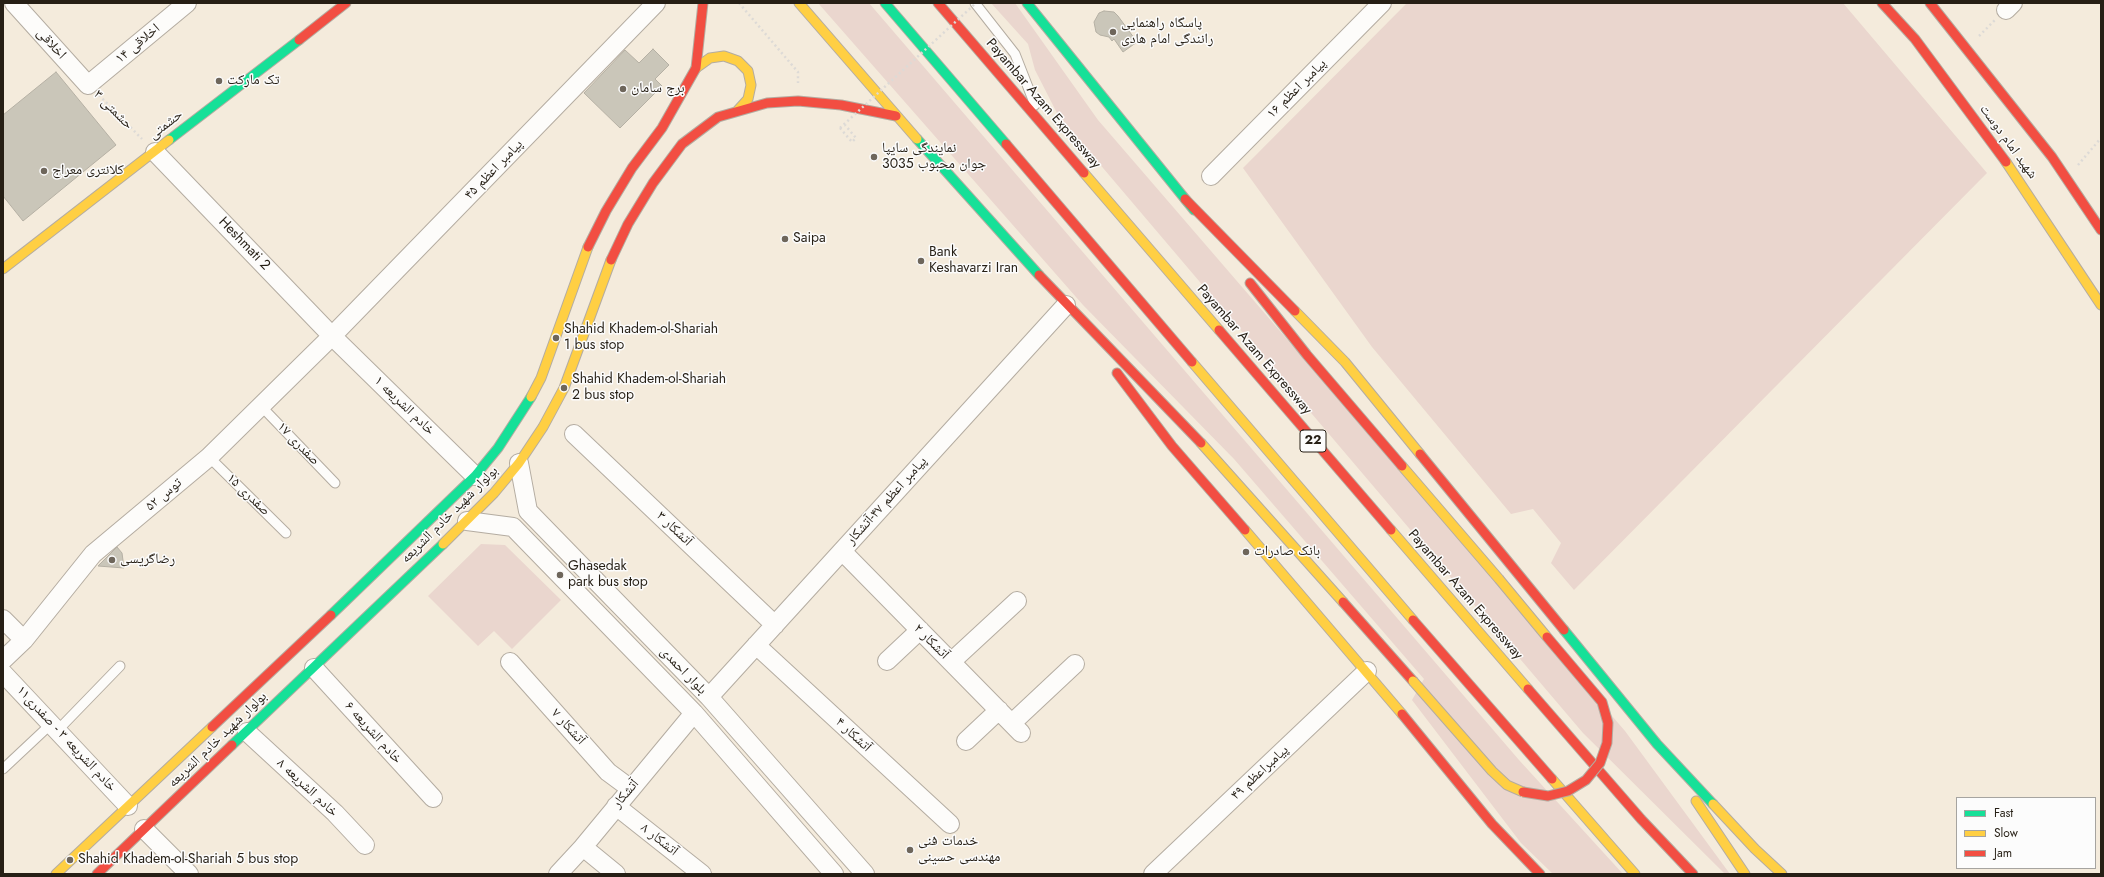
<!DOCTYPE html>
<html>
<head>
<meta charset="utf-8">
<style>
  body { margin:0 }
  #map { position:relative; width:2104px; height:877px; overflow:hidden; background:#f4ebdc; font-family:Jost,sans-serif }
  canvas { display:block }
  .frame { position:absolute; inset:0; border:4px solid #261f15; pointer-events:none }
  .legend { position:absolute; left:1956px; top:797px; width:140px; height:72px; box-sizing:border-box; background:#fcfcfc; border:1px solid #a6a4a0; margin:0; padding:5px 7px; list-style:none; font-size:12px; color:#261f15 }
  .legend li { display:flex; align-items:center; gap:8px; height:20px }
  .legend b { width:20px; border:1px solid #a6a4a0 }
</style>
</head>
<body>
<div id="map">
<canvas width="2104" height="877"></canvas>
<div class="frame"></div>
<ul class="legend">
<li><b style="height:5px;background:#16e098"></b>Fast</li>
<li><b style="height:5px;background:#ffcf43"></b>Slow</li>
<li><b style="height:5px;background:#f24e42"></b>Jam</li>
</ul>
</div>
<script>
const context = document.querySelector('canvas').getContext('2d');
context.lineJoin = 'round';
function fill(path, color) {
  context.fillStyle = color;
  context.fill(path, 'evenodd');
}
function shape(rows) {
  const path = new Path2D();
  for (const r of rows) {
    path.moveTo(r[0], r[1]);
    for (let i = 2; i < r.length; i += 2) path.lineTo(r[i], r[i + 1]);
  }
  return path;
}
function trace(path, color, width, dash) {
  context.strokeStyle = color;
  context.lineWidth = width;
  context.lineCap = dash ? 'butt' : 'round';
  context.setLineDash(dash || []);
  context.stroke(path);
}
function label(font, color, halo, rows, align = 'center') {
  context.font = font + ' Jost,"Noto Naskh Arabic",sans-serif';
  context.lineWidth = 3;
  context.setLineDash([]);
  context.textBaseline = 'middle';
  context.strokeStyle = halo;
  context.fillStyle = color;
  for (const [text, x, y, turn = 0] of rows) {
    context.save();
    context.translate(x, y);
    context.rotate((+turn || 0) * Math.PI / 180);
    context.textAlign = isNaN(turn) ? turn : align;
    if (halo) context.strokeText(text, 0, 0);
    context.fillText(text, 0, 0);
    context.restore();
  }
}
const green = shape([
  [818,3,869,3,1519,760,1623,874,1553,874,1521,843,1412,700,1424,679,1234,459,1083,305],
  [991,3,1015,3,1098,120,1625,731,1730,874,1725,874,1583,733,1058,115,1035,70,1028,44],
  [1407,3,1843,3,1987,173,1574,590,1551,563,1561,543,1533,509,1511,514,1372,347,1243,168],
  [481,544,505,545,561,600,512,649,494,631,478,646,428,596]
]);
const building = shape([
  [1104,11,1114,12,1118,16,1137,42,1123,52,1114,39,1112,41,1109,37,1100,35,1096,32,1094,22,1099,13,1104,11],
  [653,49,669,65,655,79,662,86,620,128,584,93,625,50,639,63,653,49],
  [56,72,116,145,23,221,3,196,3,115,56,72],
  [117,547,122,553,124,568,98,566,117,547]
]);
const path = shape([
  [739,3,798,72,798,83],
  [1979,36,1995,20],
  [99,95,142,139],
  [840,128,852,142,856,138,845,125],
  [2078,165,2101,138]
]);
const lane = shape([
  [975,3,1015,54,1035,105],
  [261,406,335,483],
  [209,457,286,533],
  [57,731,120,666],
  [3,769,51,724]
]);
const street = shape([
  [14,3,88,85,187,3],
  [2006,10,2013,3],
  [155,152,332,336,475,476],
  [1211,176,1382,3],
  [574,434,775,625],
  [519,463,528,511,709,697,865,874],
  [467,521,513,527,694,713,834,874],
  [842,551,1021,733],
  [3,619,24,640],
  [756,645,950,824],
  [3,660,24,640,93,554,209,457,332,336,656,3],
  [887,661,920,630],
  [510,662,608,772,631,789],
  [951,662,1017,601],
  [314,668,433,798],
  [3,673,128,806],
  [709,697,1066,305],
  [1012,723,1075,664],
  [247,732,335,813,365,845],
  [966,741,999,710],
  [616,806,702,874],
  [144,829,189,874],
  [583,847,616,874],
  [558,874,583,847,694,713],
  [1153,874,1367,671]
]);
const fast = shape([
  [885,3,1006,144],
  [1027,3,1194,210],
  [917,139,1039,275],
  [169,140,299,40],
  [331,615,475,476,498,448,531,397],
  [1564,630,1657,744,1713,804],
  [232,745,443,544]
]);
const slow = shape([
  [799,3,917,139],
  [696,68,710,58,724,56,738,61,748,71,751,85,748,99,738,110],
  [2006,162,2101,305],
  [1084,173,1219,330],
  [3,269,169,140],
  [1295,311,1345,362,1420,454],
  [1192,362,1413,620],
  [531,397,541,378,588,247],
  [1201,443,1343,602],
  [1402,466,1499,579],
  [1245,530,1402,714],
  [1391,530,1528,689],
  [443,544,494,493,519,463,543,427,564,388,611,260],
  [1552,779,1635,874],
  [1696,801,1745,874],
  [1713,804,1755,849,1782,874],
  [56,874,212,727]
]);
const jam = shape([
  [938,3,1084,173],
  [1882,3,1915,39,2006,162],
  [1930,3,2052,157,2101,230],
  [299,40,346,3],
  [1006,144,1192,362],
  [1185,199,1295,311],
  [588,247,606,211,632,168,662,128,696,68,703,3],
  [611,260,628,224,653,183,682,144,718,117,767,103,798,101,841,105,896,116],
  [1039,275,1201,443],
  [1250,283,1307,355,1402,466],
  [1219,330,1391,530],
  [1117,373,1172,446,1245,530],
  [1420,454,1564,630],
  [1343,602,1413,681],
  [1413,620,1552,779],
  [1528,689,1641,819,1693,874],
  [1402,714,1492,824,1540,874],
  [212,727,331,615],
  [97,874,232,745]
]);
const pathBridge = shape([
  [840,128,976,3]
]);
const slowBridge = shape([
  [1499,579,1547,637],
  [1413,681,1492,771,1507,785,1523,792]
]);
const jamBridge = shape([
  [1523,792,1548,796,1568,791,1586,780,1600,763,1607,743,1608,723,1602,702,1547,637]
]);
const markers = [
  [1113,32,4,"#6e665b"],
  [219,81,4,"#6e665b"],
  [623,89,4,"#6e665b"],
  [874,157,4,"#6e665b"],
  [44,171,4,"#6e665b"],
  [785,239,4,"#6e665b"],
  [921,261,4,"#6e665b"],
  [556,338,4,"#6e665b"],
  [564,388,4,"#6e665b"],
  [1246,552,4,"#6e665b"],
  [112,560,4,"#6e665b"],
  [560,575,4,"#6e665b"],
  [910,850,4,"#6e665b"],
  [70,860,4,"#6e665b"]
];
const shields = [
  [1313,441,26]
];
const shieldNames = [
  ["22",1313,441]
];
const poiNames = [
  ["پاسگاه راهنمایی",1121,24],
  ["رانندگی امام هادی",1121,40],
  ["تک مارکت",227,81],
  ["برج سامان",631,89],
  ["نمایندگی سایپا",882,149],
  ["جوان محبوب 3035",882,165],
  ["کلانتری معراج",52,171],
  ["Saipa",793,239],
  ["Bank",929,253],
  ["Keshavarzi Iran",929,269],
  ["Shahid Khadem-ol-Shariah",564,330],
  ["1 bus stop",564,346],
  ["Shahid Khadem-ol-Shariah",572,380],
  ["2 bus stop",572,396],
  ["بانک صادرات",1254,552],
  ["رضاگریسی",120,560],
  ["Ghasedak",568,567],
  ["park bus stop",568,583],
  ["خدمات فنی",918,842],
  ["مهندسی حسینی",918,858],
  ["Shahid Khadem-ol-Shariah 5 bus stop",78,860]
];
const streetNames = [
  ["اخلاقی",51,44,48],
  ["اخلاقی ۱۴",138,44,-40],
  ["پیامبر اعظم ۱۶",1297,89,-45],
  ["Payambar Azam Expressway",1043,104,49],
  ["حشمتی ۳",113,110,45],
  ["حشمتی",166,125,-38],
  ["شهید امام دوست",2008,142,54],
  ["پیامبر اعظم ۴۵",494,170,-46],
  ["Heshmati 2",244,244,46],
  ["Payambar Azam Expressway",1254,350,49],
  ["خادم الشریعه ۱",404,406,44],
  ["صفدری ۱۷",298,444,46],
  ["توس ۵۲",164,495,-40],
  ["صفدری ۱۵",248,495,44],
  ["پیامبر اعظم ۴۷-آتشکار",887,501,-48],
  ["بولوار شهید خادم الشریعه",450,515,-45],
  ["آتشکار ۳",674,529,44],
  ["Payambar Azam Expressway",1465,595,49],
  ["آتشکار ۲",931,642,45],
  ["بلوار احمدی",683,671,46],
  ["آتشکار ۷",568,727,48],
  ["خادم الشریعه ۶",373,733,48],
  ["آتشکار ۴",853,735,43],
  ["خادم الشریعه ۳ - صفدری۱۱",66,739,47],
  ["بولوار شهید خادم الشریعه",218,740,-44],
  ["پیامبراعظم ۴۹",1260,773,-43],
  ["خادم الشریعه ۸",307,788,43],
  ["آتشکار",626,794,-50],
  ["آتشکار ۸",659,840,38]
];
fill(green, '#ead6ce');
fill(building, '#cac6b9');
trace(building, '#b5b0a4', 1);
trace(lane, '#b4aca1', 11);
trace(street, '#b4aca1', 20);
trace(fast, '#b4aca1', 11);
trace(slow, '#b4aca1', 11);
trace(jam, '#b4aca1', 11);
trace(path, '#dddad6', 2.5, [2, 3]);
trace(lane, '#fdfcfa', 9);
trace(street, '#fdfcfa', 18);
trace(fast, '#16e098', 9);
trace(slow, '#ffcf43', 9);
trace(jam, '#f24e42', 9);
trace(slowBridge, '#b4aca1', 11, []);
trace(jamBridge, '#b4aca1', 11, []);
trace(pathBridge, '#dddad6', 2.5, [2, 3]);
trace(slowBridge, '#ffcf43', 9);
trace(jamBridge, '#f24e42', 9);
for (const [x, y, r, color] of markers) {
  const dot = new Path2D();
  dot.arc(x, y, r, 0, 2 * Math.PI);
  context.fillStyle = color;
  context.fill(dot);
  trace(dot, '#fcfcfc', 1.5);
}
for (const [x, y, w] of shields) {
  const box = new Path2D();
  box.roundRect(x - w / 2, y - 11, w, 22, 3);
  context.fillStyle = '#fcfcfc';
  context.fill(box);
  trace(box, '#261f15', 1);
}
label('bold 13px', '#261f15', null, shieldNames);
label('14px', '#261f15', '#fcfcfc', poiNames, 'left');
label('14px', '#261f15', '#fcfcfc', streetNames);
</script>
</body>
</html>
